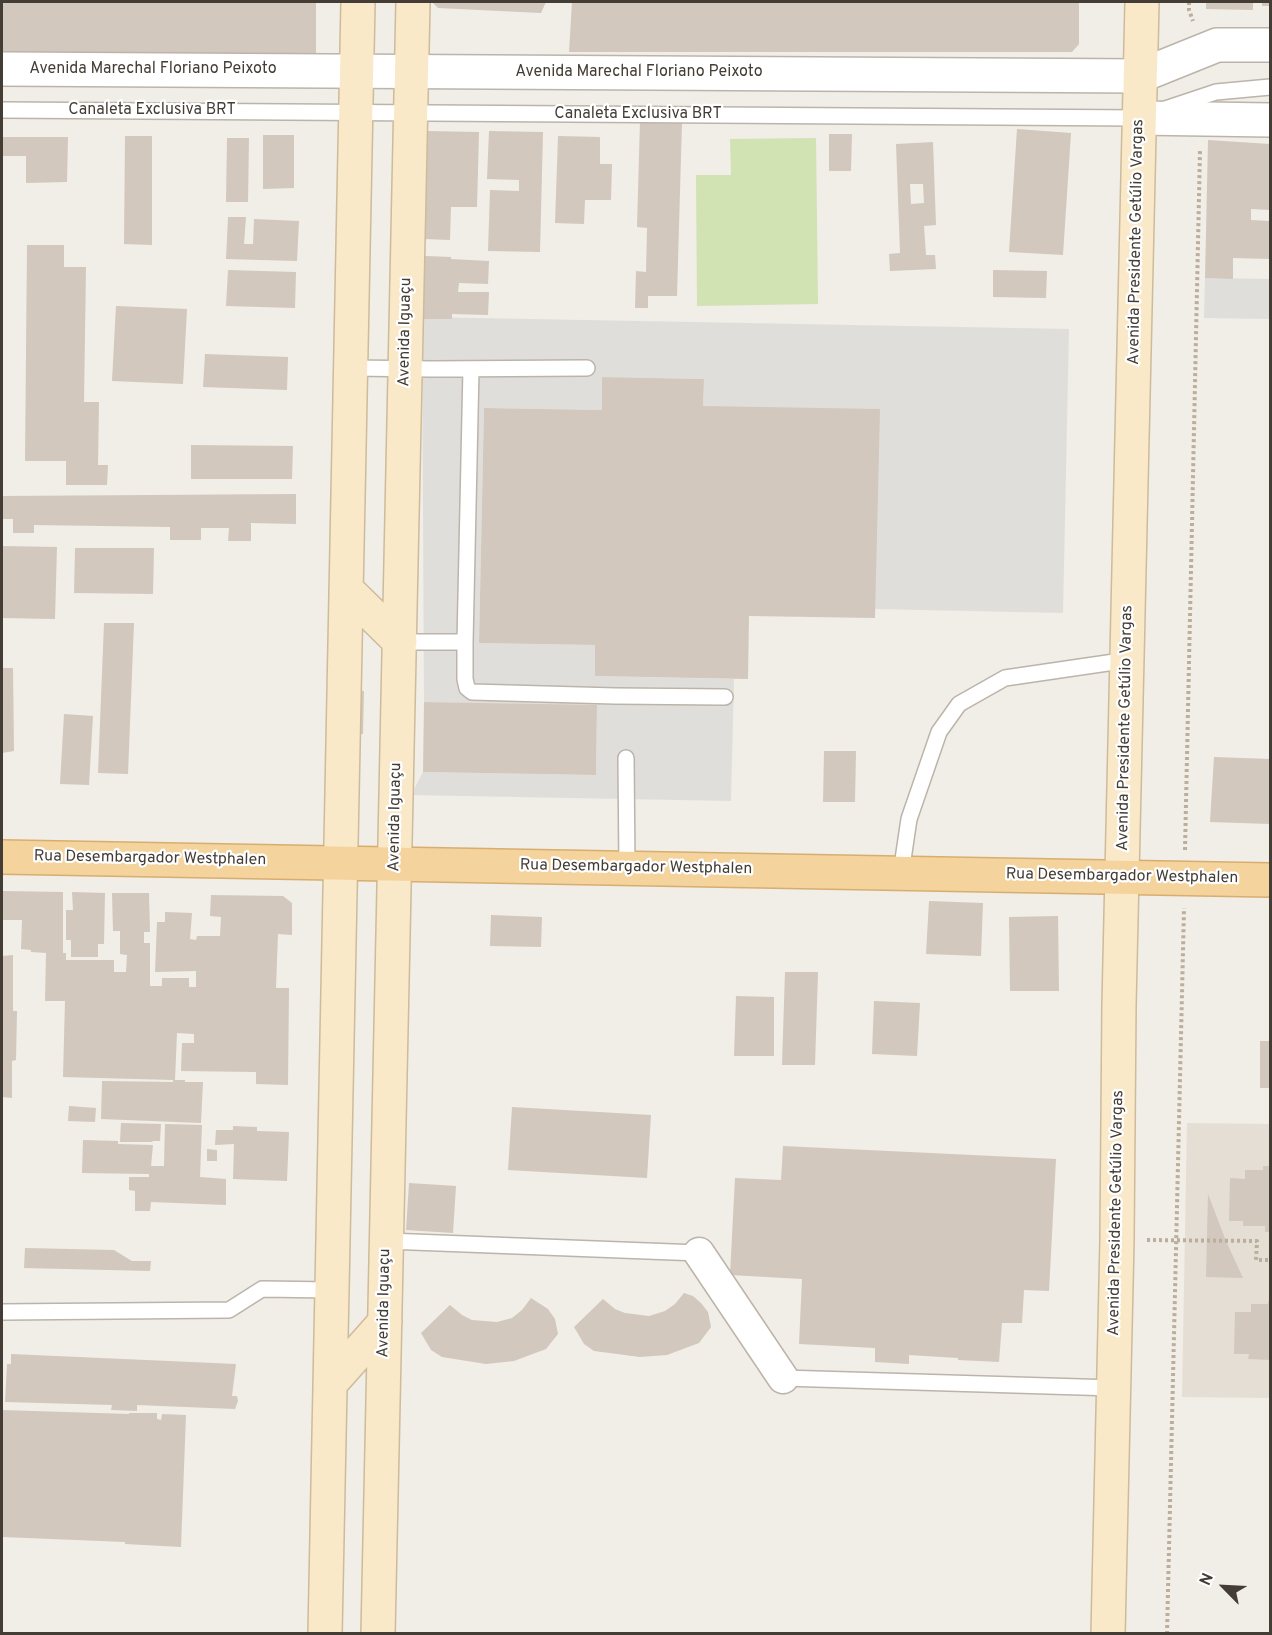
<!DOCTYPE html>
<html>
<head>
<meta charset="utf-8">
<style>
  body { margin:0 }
  #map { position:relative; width:1272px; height:1635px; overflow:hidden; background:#f1ede7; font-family:Overpass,sans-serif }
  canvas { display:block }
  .frame { position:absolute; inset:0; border:3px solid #443d36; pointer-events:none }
  .north { position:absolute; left:1194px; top:1557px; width:60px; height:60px; -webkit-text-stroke:4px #fff; paint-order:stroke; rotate:294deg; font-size:16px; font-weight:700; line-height:24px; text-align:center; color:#443d36 }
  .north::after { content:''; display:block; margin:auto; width:21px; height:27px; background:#443d36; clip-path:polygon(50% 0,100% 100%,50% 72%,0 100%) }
</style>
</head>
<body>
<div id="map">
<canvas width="1272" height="1635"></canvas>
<div class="frame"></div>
<div class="north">N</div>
</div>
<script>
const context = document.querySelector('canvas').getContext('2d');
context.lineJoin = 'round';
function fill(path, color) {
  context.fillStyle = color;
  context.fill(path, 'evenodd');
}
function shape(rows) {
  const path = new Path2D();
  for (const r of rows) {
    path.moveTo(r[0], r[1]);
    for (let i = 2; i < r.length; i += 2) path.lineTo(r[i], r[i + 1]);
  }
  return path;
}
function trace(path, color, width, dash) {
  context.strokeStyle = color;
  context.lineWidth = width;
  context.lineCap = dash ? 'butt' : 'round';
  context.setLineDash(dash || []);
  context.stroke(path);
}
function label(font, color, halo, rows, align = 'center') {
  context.font = font + ' Overpass,sans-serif';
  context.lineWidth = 4.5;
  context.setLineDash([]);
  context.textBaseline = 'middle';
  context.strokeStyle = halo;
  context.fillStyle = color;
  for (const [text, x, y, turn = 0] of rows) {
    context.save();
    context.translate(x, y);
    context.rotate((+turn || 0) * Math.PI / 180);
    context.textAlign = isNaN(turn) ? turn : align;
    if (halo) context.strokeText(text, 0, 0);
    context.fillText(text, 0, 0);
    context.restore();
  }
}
const residential = shape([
  [1187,1123,1270,1124,1270,1398,1182,1397]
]);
const green = shape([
  [816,138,818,304,697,306,696,175,731,175,730,139]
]);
const parking = shape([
  [1205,278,1270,279,1270,319,1204,318],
  [422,317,1069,329,1063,613,875,609,703,406,704,379,602,377,602,410,484,408,479,643,595,645,596,676,734,679,731,801,411,795,423,772,596,775,597,706,424,702]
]);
const building = shape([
  [2,2,316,2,316,54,2,52],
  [432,2,546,2,541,13,438,8],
  [572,2,1079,2,1079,44,1072,52,569,52],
  [1206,2,1253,2,1253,10,1206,9],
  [1262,2,1270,2,1270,6,1262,6],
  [640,121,682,122,677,296,648,296,648,308,635,308,636,271,646,272,647,228,637,227],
  [1017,129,1071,133,1063,255,1009,252],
  [427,131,479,132,477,207,451,207,450,240,425,239],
  [489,131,543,132,540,252,488,251,490,190,519,191,519,180,487,179],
  [829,134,852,134,851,171,829,171],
  [263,135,294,135,294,188,263,189],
  [125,136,152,136,152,245,124,244],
  [558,136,600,137,600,164,612,164,611,200,585,200,584,224,555,223],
  [2,137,68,137,67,182,26,183,26,156,2,156],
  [227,138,249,138,248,202,226,202],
  [1208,140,1270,144,1270,210,1251,209,1251,220,1270,221,1270,259,1233,258,1233,279,1205,278],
  [933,142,936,225,924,226,926,255,935,255,936,269,890,271,889,254,900,253,896,144],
  [910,184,923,184,924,203,911,204],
  [228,217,246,217,244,244,253,244,254,219,299,221,297,261,226,259],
  [27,245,64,245,64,267,86,267,84,402,99,402,98,465,108,465,107,485,66,485,66,461,25,461],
  [425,256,451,257,451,259,489,261,488,284,459,283,458,292,489,292,488,315,452,314,452,319,423,319],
  [228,270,296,272,295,308,226,306],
  [993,270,1047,271,1046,298,993,297],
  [116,306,187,309,183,384,112,381],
  [205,354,288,357,287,390,203,387],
  [602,377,704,379,703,406,880,409,875,618,749,616,748,679,595,676,595,645,479,643,484,408,602,410],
  [191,445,293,446,292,479,191,479],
  [296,494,296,524,251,523,251,541,228,541,229,528,201,528,201,540,170,540,170,527,34,525,34,533,13,533,13,519,2,519,2,496],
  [2,546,57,547,55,619,2,618],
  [75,548,154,548,153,594,74,593],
  [104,623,134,623,128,774,98,773],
  [2,668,13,668,14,751,2,753],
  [355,690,364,691,363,734,354,734],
  [424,702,597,705,596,775,423,772],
  [64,714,93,716,89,785,60,784],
  [824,751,856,751,855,802,823,802],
  [1214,757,1270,759,1270,824,1210,822],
  [2,891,63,892,63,953,66,953,66,960,114,960,114,972,126,972,127,955,120,954,120,931,113,931,112,893,149,893,150,932,144,932,144,943,150,943,150,986,162,986,162,978,189,978,189,987,196,987,196,971,155,972,157,922,165,922,165,912,192,913,190,939,196,940,197,936,220,936,221,917,210,916,211,895,283,896,292,903,292,935,278,934,276,988,289,988,288,1085,256,1084,256,1072,181,1071,182,1043,194,1043,194,1034,177,1033,175,1080,185,1080,185,1082,203,1082,201,1123,101,1119,102,1081,173,1082,173,1080,63,1077,65,1001,45,1001,46,953,31,952,31,950,21,949,22,920,2,920],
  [72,892,105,893,104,944,98,944,98,957,71,957,71,940,66,940,66,910,73,910],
  [929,901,983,903,981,956,926,954],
  [491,915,542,917,541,947,490,946],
  [1058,916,1059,991,1010,991,1009,917],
  [13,955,13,1011,17,1011,16,1060,12,1061,12,1098,2,1097,2,956],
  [785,972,818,972,815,1065,782,1065],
  [736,996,774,997,774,1056,734,1056],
  [874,1001,920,1003,917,1056,872,1054],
  [1260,1041,1270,1041,1270,1088,1260,1088],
  [69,1106,96,1108,95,1122,68,1121],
  [512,1107,651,1115,647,1178,508,1170],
  [121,1123,161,1124,160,1141,153,1141,152,1142,120,1142],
  [165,1124,202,1125,200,1177,226,1179,226,1205,151,1202,150,1211,135,1211,135,1191,129,1190,129,1177,149,1177,149,1174,82,1173,83,1140,118,1141,118,1144,153,1145,151,1166,164,1166],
  [233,1126,257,1127,257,1131,289,1132,287,1181,233,1179,234,1144,215,1145,216,1130,233,1130],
  [783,1146,1056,1159,1049,1291,1024,1290,1022,1323,1002,1323,999,1362,958,1360,958,1358,909,1355,909,1364,875,1362,875,1348,799,1344,802,1279,730,1275,735,1178,781,1180],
  [207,1149,217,1150,217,1161,207,1161],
  [1263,1166,1270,1166,1270,1232,1265,1232,1265,1226,1243,1226,1243,1221,1229,1221,1230,1178,1245,1179,1245,1170,1263,1170],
  [409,1183,456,1186,453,1233,406,1230],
  [1208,1194,1226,1241,1243,1278,1206,1277],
  [25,1248,114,1250,132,1261,151,1261,150,1271,24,1268],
  [684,1293,693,1296,701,1303,708,1312,711,1327,699,1343,667,1355,640,1357,594,1351,584,1344,574,1327,603,1299,615,1309,625,1313,649,1316,665,1311,675,1304],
  [531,1298,548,1309,555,1319,558,1334,546,1349,514,1361,486,1364,442,1357,431,1350,421,1333,450,1305,462,1315,472,1320,497,1322,512,1318,522,1310],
  [1269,1299,1270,1299,1270,1360,1248,1359,1249,1354,1234,1354,1235,1312,1251,1312,1251,1304,1268,1304],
  [11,1354,236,1364,232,1396,237,1396,238,1401,235,1409,137,1405,137,1411,111,1410,112,1405,5,1402,7,1364,11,1364],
  [2,1410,129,1414,129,1413,157,1413,157,1419,161,1420,162,1414,186,1415,181,1547,125,1544,125,1542,2,1537]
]);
const path = shape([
  [1189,2,1189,10,1193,21],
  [1185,850,1200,150],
  [1147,1240,1257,1241,1256,1260,1270,1260],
  [1167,1634,1184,908]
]);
const service = shape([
  [1165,109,1216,92,1270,87],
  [2,110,1139,118,1143,116],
  [350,368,431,369,587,368],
  [471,369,465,642,465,679,467,688,472,692,615,696,725,697],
  [400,642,465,642],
  [626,758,627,868],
  [901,873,909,819,939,732,959,704,1005,678,1128,660],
  [387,1241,699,1253],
  [3,1312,229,1310,262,1289,332,1290],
  [783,1378,1114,1388]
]);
const minor = shape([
  [699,1253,783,1378]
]);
const tertiary = shape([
  [2,69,1140,76,1217,45,1270,45],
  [1139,118,1270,120]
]);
const secondary = shape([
  [346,589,400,642],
  [330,1384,385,1322],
  [325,1634,358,2],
  [378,1634,413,2],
  [1108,1634,1117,1240,1119,1005,1142,2]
]);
const primary = shape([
  [2,857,1270,880]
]);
const streetNames = [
  ["Avenida Marechal Floriano Peixoto",153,70],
  ["Avenida Marechal Floriano Peixoto",639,73],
  ["Canaleta Exclusiva BRT",152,111],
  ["Canaleta Exclusiva BRT",638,115],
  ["Avenida Presidente Getúlio Vargas",1137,242,-89],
  ["Avenida Iguaçu",406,332,-89],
  ["Avenida Presidente Getúlio Vargas",1126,728,-89],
  ["Avenida Iguaçu",396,817,-89],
  ["Rua Desembargador Westphalen",150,859,1],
  ["Rua Desembargador Westphalen",636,868,1],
  ["Rua Desembargador Westphalen",1122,877,1],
  ["Avenida Presidente Getúlio Vargas",1117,1213,-89],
  ["Avenida Iguaçu",385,1303,-89]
];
fill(residential, '#e5ded5');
fill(green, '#d1e2b3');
fill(parking, '#e0dedb');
fill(building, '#d2c8bd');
trace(service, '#bcb4aa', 18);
trace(minor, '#bcb4aa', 33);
trace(tertiary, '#bcb4aa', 36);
trace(secondary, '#cdbb9a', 36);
trace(primary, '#d7ae6f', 36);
trace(path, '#bcae9d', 4, [3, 3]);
trace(service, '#fff', 15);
trace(minor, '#fff', 30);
trace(tertiary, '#fff', 33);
trace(secondary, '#f9e9c9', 33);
trace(primary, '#f4d39d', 33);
label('16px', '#443d36', '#fff', streetNames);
</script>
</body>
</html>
